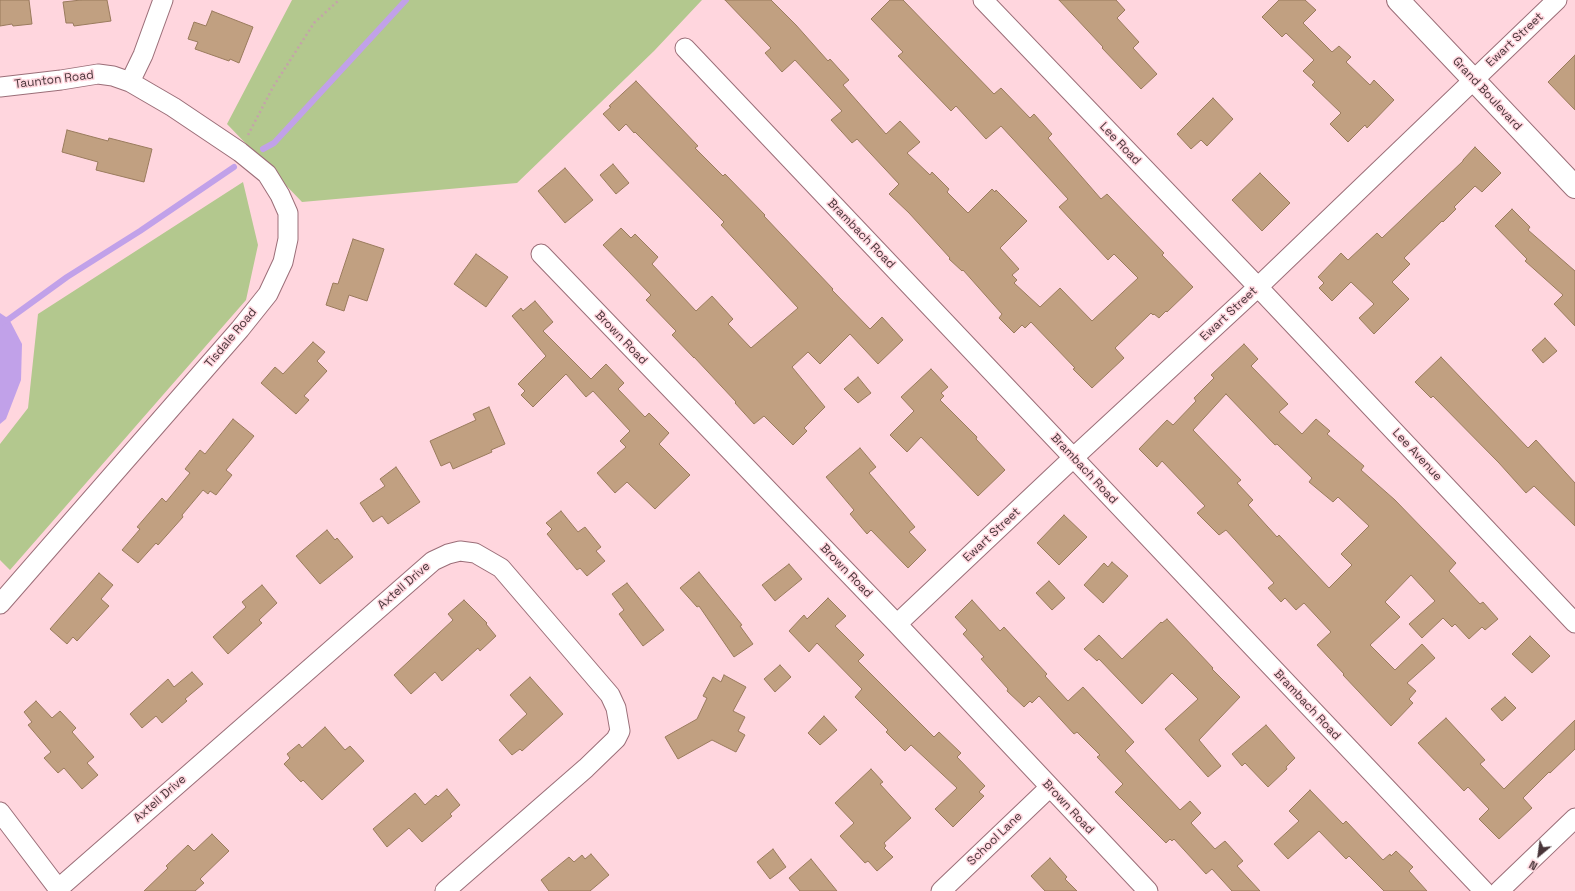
<!DOCTYPE html>
<html>
<head>
<meta charset="utf-8">
<style>
  body { margin:0 }
  #map { position:relative; width:1575px; height:891px; overflow:hidden; background:#ffd6de; font-family:"Space Grotesk",sans-serif }
  canvas { display:block }
  .north { position:absolute; left:1519px; top:835px; width:40px; height:40px; -webkit-text-stroke:3px #ffd6de; paint-order:stroke; rotate:209deg; font-size:11px; font-weight:700; line-height:16px; text-align:center; color:#483539 }
  .north::after { content:''; display:block; margin:auto; width:14px; height:18px; background:#483539; clip-path:polygon(50% 0,100% 100%,50% 72%,0 100%) }
</style>
</head>
<body>
<div id="map">
<canvas width="1575" height="891"></canvas>
<div class="north">N</div>
</div>
<script>
const context = document.querySelector('canvas').getContext('2d');
context.lineJoin = 'round';
function fill(path, color) {
  context.fillStyle = color;
  context.fill(path, 'evenodd');
}
function shape(rows) {
  const path = new Path2D();
  for (const r of rows) {
    path.moveTo(r[0], r[1]);
    for (let i = 2; i < r.length; i += 2) path.lineTo(r[i], r[i + 1]);
  }
  return path;
}
function trace(path, color, width, dash) {
  context.strokeStyle = color;
  context.lineWidth = width;
  context.lineCap = dash ? 'butt' : 'round';
  context.setLineDash(dash || []);
  context.stroke(path);
}
function label(font, color, halo, rows, align = 'center') {
  context.font = font + ' "Space Grotesk",sans-serif';
  context.lineWidth = 3;
  context.setLineDash([]);
  context.textBaseline = 'middle';
  context.strokeStyle = halo;
  context.fillStyle = color;
  for (const [text, x, y, turn = 0] of rows) {
    context.save();
    context.translate(x, y);
    context.rotate((+turn || 0) * Math.PI / 180);
    context.textAlign = isNaN(turn) ? turn : align;
    if (halo) context.strokeText(text, 0, 0);
    context.fillText(text, 0, 0);
    context.restore();
  }
}
const green = shape([
  [292,0,702,0,654,51,517,183,302,202,227,124],
  [243,182,258,245,246,300,10,570,0,560,0,444,28,408,38,314]
]);
const water = shape([
  [0,313,9,319,22,344,21,380,6,419,0,424]
]);
const stream = shape([
  [263,149,274,143,406,0],
  [0,323,9,319,67,277,140,231,234,167]
]);
const building = shape([
  [0,0,29,0,32,24,13,26,12,24,0,26,0,0],
  [81,0,107,0,111,21,74,26,73,23,66,23,63,2,81,0],
  [725,0,771,0,796,25,828,61,830,59,849,80,843,85,886,134,900,121,920,142,907,153,930,175,932,172,949,189,947,192,968,213,992,189,995,192,996,190,1027,221,1000,248,1019,269,1012,275,1017,280,1014,283,1040,307,1060,288,1092,321,1138,278,1114,254,1108,260,1059,207,1068,199,1001,126,986,139,956,106,951,111,898,56,903,52,871,19,890,0,903,0,994,94,1001,88,1030,118,1034,114,1052,134,1048,138,1101,199,1107,194,1164,253,1162,255,1193,287,1167,312,1166,311,1159,318,1154,314,1153,315,1151,313,1115,348,1124,358,1092,388,1073,369,1075,368,1031,322,1025,328,1022,325,1014,333,999,318,1002,314,963,270,962,271,949,259,950,258,909,213,889,194,899,184,857,139,852,143,831,120,842,111,795,60,782,72,765,53,771,48,725,0],
  [1059,0,1116,0,1125,10,1117,18,1139,42,1133,48,1157,74,1141,89,1102,48,1103,47,1059,0],
  [1279,0,1305,0,1316,10,1303,23,1332,52,1339,46,1351,57,1346,62,1370,85,1374,80,1394,100,1367,128,1365,125,1348,142,1330,124,1341,113,1312,85,1315,82,1303,71,1314,60,1286,33,1282,37,1262,17,1279,0],
  [212,11,253,27,239,63,230,59,229,61,195,49,198,42,188,39,194,22,206,26,212,11],
  [1575,55,1575,110,1548,82,1575,55],
  [636,81,698,146,695,148,723,176,725,174,765,215,764,216,833,289,832,290,870,329,882,317,903,340,878,364,850,334,820,364,808,352,792,367,825,407,804,428,807,431,793,445,764,416,754,424,735,403,736,402,694,357,694,358,672,335,676,331,646,300,651,295,603,245,621,228,631,238,635,234,658,257,652,264,696,311,712,296,733,319,728,324,751,348,798,308,721,225,724,222,635,132,634,133,626,124,619,131,603,114,611,107,609,106,636,81],
  [1213,98,1233,119,1207,146,1201,140,1191,149,1177,134,1213,98],
  [67,130,108,141,109,138,152,149,144,182,96,170,98,162,62,152,67,130],
  [1475,147,1501,173,1482,192,1475,186,1454,207,1456,209,1443,222,1442,221,1404,258,1410,264,1392,282,1409,299,1374,334,1359,318,1374,304,1351,282,1332,301,1319,288,1324,283,1318,277,1341,253,1348,260,1377,233,1382,238,1463,161,1463,160,1475,147],
  [613,164,629,183,616,194,600,175,613,164],
  [565,168,593,200,565,223,538,191,565,168],
  [1260,173,1290,203,1262,231,1232,200,1260,173],
  [1512,209,1530,227,1528,230,1575,271,1575,326,1554,304,1563,295,1525,261,1527,259,1495,226,1512,209],
  [353,239,384,249,367,301,349,295,344,311,326,305,333,283,338,284,353,239],
  [476,254,508,277,486,307,454,284,476,254],
  [535,301,553,322,543,331,591,379,606,364,624,383,618,389,645,417,649,413,669,433,659,444,690,475,655,509,627,482,615,493,597,473,626,447,620,441,630,431,593,391,586,397,566,374,533,407,521,395,525,391,518,384,546,356,512,316,521,308,523,311,535,301],
  [1545,338,1557,351,1543,363,1532,350,1545,338],
  [313,342,325,352,317,361,327,371,304,396,309,400,296,414,261,383,275,367,283,374,313,342],
  [1244,344,1258,359,1251,366,1288,404,1279,412,1302,434,1316,419,1330,431,1327,434,1364,466,1361,470,1395,500,1456,563,1449,571,1480,604,1483,602,1498,619,1485,630,1482,627,1469,639,1455,624,1452,627,1443,618,1422,638,1409,624,1435,601,1411,575,1385,602,1400,617,1370,645,1395,670,1422,644,1435,658,1407,683,1416,691,1409,699,1413,703,1391,726,1343,675,1344,674,1317,645,1331,632,1304,603,1296,610,1285,598,1281,602,1268,588,1274,583,1226,530,1219,535,1197,513,1205,506,1162,461,1157,467,1139,449,1167,420,1173,425,1196,401,1194,398,1214,378,1211,375,1244,344],
  [1226,394,1275,445,1277,444,1312,478,1309,482,1333,502,1338,497,1369,526,1341,554,1352,565,1329,588,1279,535,1277,537,1248,505,1253,500,1237,483,1241,480,1193,430,1226,394],
  [1441,357,1528,448,1536,440,1575,483,1575,526,1534,486,1526,493,1499,463,1433,396,1431,398,1415,382,1441,357],
  [931,369,948,387,941,393,944,396,940,400,977,437,976,439,1005,470,978,496,921,437,907,452,890,435,914,411,901,397,931,369],
  [858,377,871,393,858,403,844,389,858,377],
  [489,407,505,444,491,450,492,452,453,469,450,462,441,466,430,441,476,420,473,414,489,407],
  [233,419,254,436,226,470,232,475,216,495,210,491,208,494,203,490,182,515,183,517,158,545,156,543,138,563,122,550,140,529,137,527,162,498,166,502,190,473,185,469,200,450,205,454,233,419],
  [860,448,876,467,869,473,915,527,909,532,926,550,908,568,871,530,867,534,850,514,854,510,826,477,860,448],
  [396,467,420,502,388,524,382,516,373,522,360,503,385,486,380,479,396,467],
  [561,511,578,532,585,527,601,547,596,551,605,561,587,576,580,568,577,570,547,534,552,529,546,523,561,511],
  [1064,515,1087,537,1059,565,1037,543,1064,515],
  [327,530,335,540,337,538,353,557,320,584,296,556,327,530],
  [1112,562,1128,576,1103,603,1084,585,1104,563,1108,567,1112,562],
  [789,564,802,579,775,601,762,585,789,564],
  [699,572,742,625,740,626,753,644,734,657,699,606,697,607,680,588,699,572],
  [99,573,113,585,101,599,109,606,77,641,73,637,67,644,50,629,99,573],
  [1049,581,1065,598,1052,610,1036,593,1049,581],
  [627,583,664,630,643,646,619,614,624,610,612,594,627,583],
  [262,585,277,603,259,620,262,623,228,654,213,637,246,607,242,602,262,585],
  [828,598,846,616,835,626,864,655,858,661,934,737,939,732,961,753,957,757,985,786,979,792,984,796,953,827,935,809,957,788,911,745,905,751,886,732,888,730,855,697,862,689,817,643,809,652,789,631,804,615,807,619,828,598],
  [464,600,487,623,486,624,496,636,480,651,478,648,442,681,435,672,411,694,394,675,453,620,448,614,464,600],
  [972,600,1000,631,1004,627,1047,674,1045,676,1068,701,1083,687,1134,742,1125,751,1180,810,1190,801,1201,813,1191,823,1215,849,1225,841,1243,861,1237,866,1260,891,1232,891,1212,869,1206,874,1174,839,1172,841,1170,839,1166,843,1115,792,1123,784,1097,757,1100,755,1077,732,1074,734,1039,696,1032,703,1030,701,1024,707,1007,691,1008,689,981,659,984,657,963,634,967,630,955,617,972,600],
  [1167,619,1213,668,1212,669,1240,697,1199,740,1221,766,1208,777,1165,729,1198,699,1172,673,1142,704,1099,659,1097,661,1084,649,1099,635,1122,659,1161,622,1162,623,1167,619],
  [1530,636,1550,656,1532,673,1512,654,1530,636],
  [780,665,791,677,775,692,764,679,780,665],
  [192,672,203,684,185,699,187,701,162,723,156,716,142,728,130,714,168,679,174,687,192,672],
  [724,675,746,687,733,711,745,717,738,731,745,735,736,752,712,740,678,759,665,737,697,719,707,698,703,696,713,677,721,682,724,675],
  [530,677,563,714,522,751,520,749,512,755,499,740,527,714,510,695,530,677],
  [1505,697,1516,708,1502,721,1491,709,1505,697],
  [36,701,52,718,60,711,76,728,72,732,94,757,87,763,98,775,82,789,64,768,58,773,44,758,51,752,28,725,32,722,24,712,36,701],
  [824,716,837,730,820,745,808,733,824,716],
  [1446,718,1485,760,1480,764,1504,789,1575,720,1575,749,1550,773,1549,772,1523,798,1532,808,1499,839,1479,819,1489,809,1468,787,1464,791,1418,743,1446,718],
  [1266,725,1295,758,1286,767,1287,769,1268,787,1245,763,1242,766,1232,754,1266,725],
  [325,727,345,750,350,746,364,761,322,800,303,780,301,782,284,764,290,758,287,754,299,744,302,748,325,727],
  [871,769,883,782,880,784,911,818,884,843,886,846,884,848,893,857,877,871,868,861,865,863,840,836,854,823,835,803,871,769],
  [447,789,460,805,450,814,452,816,422,842,409,828,387,847,373,829,415,793,425,805,436,795,438,797,447,789],
  [1310,790,1343,824,1346,821,1383,860,1390,854,1391,856,1396,851,1413,867,1409,871,1427,891,1384,891,1349,856,1346,859,1319,831,1288,859,1274,844,1299,821,1289,811,1310,790],
  [212,834,229,851,200,879,204,883,195,891,144,891,168,868,166,866,188,845,194,851,212,834],
  [773,849,786,867,770,879,757,862,773,849],
  [591,854,609,875,590,891,549,891,541,880,569,857,574,862,582,855,585,859,591,854],
  [1050,858,1067,877,1065,879,1077,891,1045,891,1031,876,1050,858],
  [811,859,837,891,800,891,789,878,811,859]
]);
const path = shape([
  [248,135,273,87,314,23,339,0]
]);
const minor = shape([
  [983,0,1258,287,1575,623],
  [685,48,1484,891],
  [130,82,143,55,163,0],
  [0,87,61,80,98,74,113,76,130,82,173,107,240,152,267,174,280,195,288,213,288,239,283,262,268,294,240,329,0,604],
  [541,254,897,624,1148,891],
  [897,624,1073,458,1258,287,1557,0],
  [0,812,60,891],
  [58,889,433,561,448,554,460,551,475,553,501,568,610,695,616,708,620,731,616,739,586,768,445,891],
  [941,891,1050,787],
  [1499,891,1575,818]
]);
const tertiary = shape([
  [1398,0,1575,187]
]);
const streetNames = [
  ["Ewart Street",1515,40,-43],
  ["Taunton Road",54,80,-7],
  ["Grand Boulevard",1487,94,47],
  ["Lee Road",1120,144,46],
  ["Brambach Road",861,234,46],
  ["Ewart Street",1229,314,-43],
  ["Tisdale Road",231,338,-50],
  ["Brown Road",621,338,46],
  ["Lee Avenue",1417,455,47],
  ["Brambach Road",1084,469,47],
  ["Ewart Street",992,535,-43],
  ["Brown Road",846,571,46],
  ["Axtell Drive",404,586,-41],
  ["Brambach Road",1307,705,47],
  ["Axtell Drive",160,799,-41],
  ["Brown Road",1068,807,47],
  ["School Lane",995,839,-44]
];
fill(green, '#b3c88e');
fill(water, '#c1a1e9');
trace(stream, '#c1a1e9', 6);
fill(building, '#c1a081');
trace(building, '#9a7b5d', 1);
trace(minor, '#9b6e78', 21);
trace(tertiary, '#9b6e78', 24);
trace(path, '#c5a3aa', 2.5, [2, 3]);
trace(minor, '#fff', 19);
trace(tertiary, '#fff', 22);
label('12px', '#483539', '#ffd6de', streetNames);
</script>
</body>
</html>
